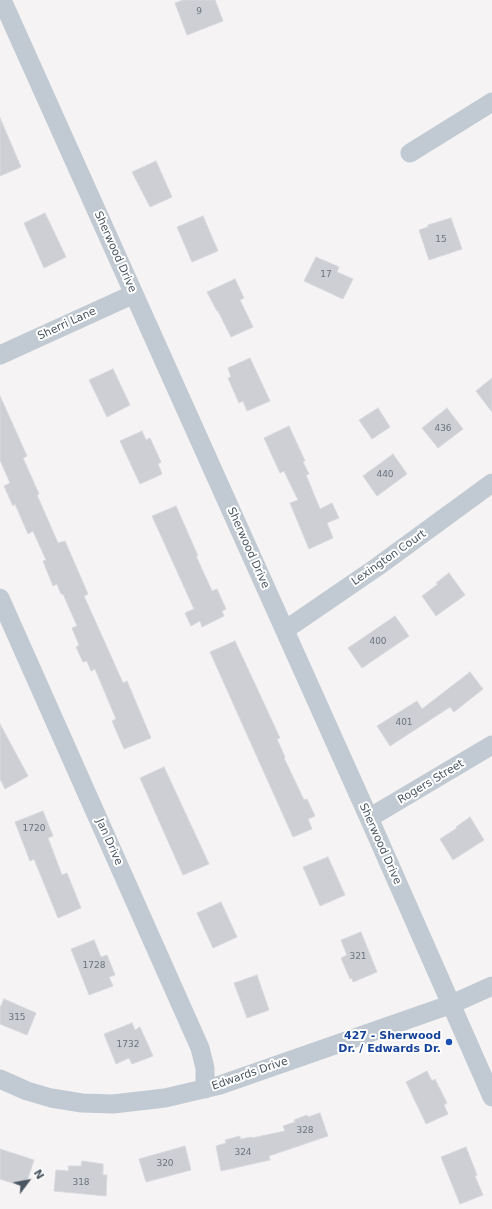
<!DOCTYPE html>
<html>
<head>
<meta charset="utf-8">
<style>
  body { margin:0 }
  #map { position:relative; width:492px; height:1209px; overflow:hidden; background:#f5f3f3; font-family:"DejaVu Sans",sans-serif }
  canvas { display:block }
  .north { position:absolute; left:8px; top:1161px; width:40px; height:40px; -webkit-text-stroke:3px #fff; paint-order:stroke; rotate:58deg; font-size:11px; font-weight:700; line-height:16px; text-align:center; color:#4a5661 }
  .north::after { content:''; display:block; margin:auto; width:14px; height:18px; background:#4a5661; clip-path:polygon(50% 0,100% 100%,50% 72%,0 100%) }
</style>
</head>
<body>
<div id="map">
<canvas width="492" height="1209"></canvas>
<div class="north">N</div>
</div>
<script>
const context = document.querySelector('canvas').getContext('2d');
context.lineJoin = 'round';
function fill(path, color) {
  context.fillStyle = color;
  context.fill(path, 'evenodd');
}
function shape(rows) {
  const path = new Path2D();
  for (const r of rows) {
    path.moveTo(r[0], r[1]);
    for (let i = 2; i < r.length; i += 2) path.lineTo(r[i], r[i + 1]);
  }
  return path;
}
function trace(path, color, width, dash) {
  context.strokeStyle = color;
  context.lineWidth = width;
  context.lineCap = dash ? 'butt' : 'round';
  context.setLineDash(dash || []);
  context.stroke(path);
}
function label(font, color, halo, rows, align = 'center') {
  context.font = font + ' "DejaVu Sans",sans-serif';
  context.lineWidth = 4;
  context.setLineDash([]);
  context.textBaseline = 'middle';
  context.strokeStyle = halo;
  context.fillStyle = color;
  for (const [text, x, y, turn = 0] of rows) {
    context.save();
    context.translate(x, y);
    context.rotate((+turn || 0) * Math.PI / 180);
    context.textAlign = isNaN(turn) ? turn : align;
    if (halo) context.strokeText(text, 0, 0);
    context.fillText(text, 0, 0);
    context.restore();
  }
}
const building = shape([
  [183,0,215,0,223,21,187,35,175,3,183,0],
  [0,118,21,167,0,176,0,118],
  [156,161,172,197,150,207,132,172,156,161],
  [45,213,66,257,44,268,24,223,45,213],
  [203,216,218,251,192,262,177,227,203,216],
  [451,218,462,249,429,260,419,230,428,227,428,225,451,218],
  [316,257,339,267,337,272,353,279,343,299,304,281,316,257],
  [235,279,244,298,240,300,253,327,231,337,218,311,217,311,207,292,235,279],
  [250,358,270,401,247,411,243,401,239,403,228,378,231,377,228,368,250,358],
  [113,369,130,405,107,417,89,380,113,369],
  [492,378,492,412,476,391,492,378],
  [0,396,27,456,23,458,39,494,37,495,58,543,65,541,88,594,84,596,123,683,127,681,151,738,124,749,112,721,116,719,95,669,91,671,87,661,83,662,76,647,79,645,72,628,77,626,63,594,61,594,57,584,53,586,43,561,46,560,33,531,28,534,15,504,13,506,4,486,10,483,0,460,0,396],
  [378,408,390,427,372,439,359,420,378,408],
  [447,408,463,429,438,448,422,428,447,408],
  [289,426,305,461,303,462,309,474,306,475,320,509,332,503,339,518,327,523,333,538,309,549,290,503,298,500,284,471,280,473,264,438,289,426],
  [142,431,146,440,150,438,161,462,158,464,162,474,140,484,120,441,142,431],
  [393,454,407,474,377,496,363,476,393,454],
  [176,506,198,556,196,556,212,591,217,589,226,609,222,611,224,616,202,627,200,621,191,626,185,613,194,609,152,516,176,506],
  [449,573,465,595,436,616,422,596,438,584,436,583,449,573],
  [395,616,409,636,362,668,348,648,395,616],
  [235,641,280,738,277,739,285,757,284,758,304,800,307,799,315,816,308,819,312,829,293,837,210,652,235,641],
  [470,672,483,689,454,712,450,707,390,746,377,726,417,701,422,709,470,672],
  [0,724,28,776,5,789,0,779,0,724],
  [164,767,209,864,183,875,140,778,164,767],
  [43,811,53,836,48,838,62,875,67,873,81,908,58,918,34,859,30,861,15,822,43,811],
  [470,817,484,840,453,860,440,839,457,828,456,827,470,817],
  [328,857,345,895,320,906,303,867,328,857],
  [221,902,237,937,213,948,197,913,221,902],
  [361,932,377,972,353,982,352,978,350,979,341,958,347,955,341,940,361,932],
  [94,940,101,957,107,955,115,975,109,977,113,986,89,995,71,949,94,940],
  [257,975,269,1010,247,1018,234,983,257,975],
  [4,999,36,1013,27,1035,0,1024,0,1008,4,999],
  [132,1023,135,1030,140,1027,153,1056,132,1064,129,1058,116,1064,104,1034,132,1023],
  [427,1071,432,1081,435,1079,447,1103,444,1105,448,1114,426,1124,406,1082,427,1071],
  [320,1113,328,1136,269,1156,270,1160,221,1171,216,1146,226,1143,225,1140,240,1136,240,1139,252,1137,252,1138,285,1131,283,1126,295,1122,294,1120,307,1115,308,1117,320,1113],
  [185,1146,191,1170,146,1182,139,1159,185,1146],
  [466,1147,477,1175,475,1176,483,1195,460,1204,441,1157,466,1147],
  [0,1149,34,1160,25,1187,0,1179,0,1149],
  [82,1161,103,1164,103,1175,107,1175,106,1196,54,1191,56,1170,69,1171,68,1166,81,1166,82,1161]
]);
const minor = shape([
  [2,0,369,818,492,1097],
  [410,153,492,102],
  [0,355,134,294],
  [0,598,200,1048,205,1068,205,1089],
  [285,630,377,567,492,483],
  [369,818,492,745],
  [0,1079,27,1091,51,1098,82,1103,113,1104,165,1098,220,1085,452,1004,492,986]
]);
const markers = [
  [449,1042,4,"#1a4fb4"]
];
const numberNames = [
  ["9",199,12],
  ["15",441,240],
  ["17",326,275],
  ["436",443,429],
  ["440",385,475],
  ["400",378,642],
  ["401",404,723],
  ["1720",34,829],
  ["321",358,957],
  ["1728",94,966],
  ["315",17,1018],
  ["1732",128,1045],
  ["328",305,1131],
  ["324",243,1153],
  ["320",165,1164],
  ["318",81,1183]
];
const streetNames = [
  ["Sherwood Drive",115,252,66],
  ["Sherri Lane",67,324,-25],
  ["Sherwood Drive",248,548,66],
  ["Lexington Court",389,558,-35],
  ["Rogers Street",431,782,-31],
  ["Jan Drive",109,842,66],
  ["Sherwood Drive",380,844,66],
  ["Edwards Drive",250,1074,-19]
];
const transitNames = [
  ["427 - Sherwood",441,1036],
  ["Dr. / Edwards Dr.",441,1049]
];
fill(building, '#cdcfd5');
trace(building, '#d7d9de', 1);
trace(minor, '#c1cad2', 19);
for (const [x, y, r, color] of markers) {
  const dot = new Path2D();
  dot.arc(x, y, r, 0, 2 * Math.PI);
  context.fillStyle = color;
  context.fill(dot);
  trace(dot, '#fff', 1.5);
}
label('9px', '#6b747e', null, numberNames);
label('11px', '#4a5661', '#fff', streetNames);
label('bold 11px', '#164399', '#fff', transitNames, 'right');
</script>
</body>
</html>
